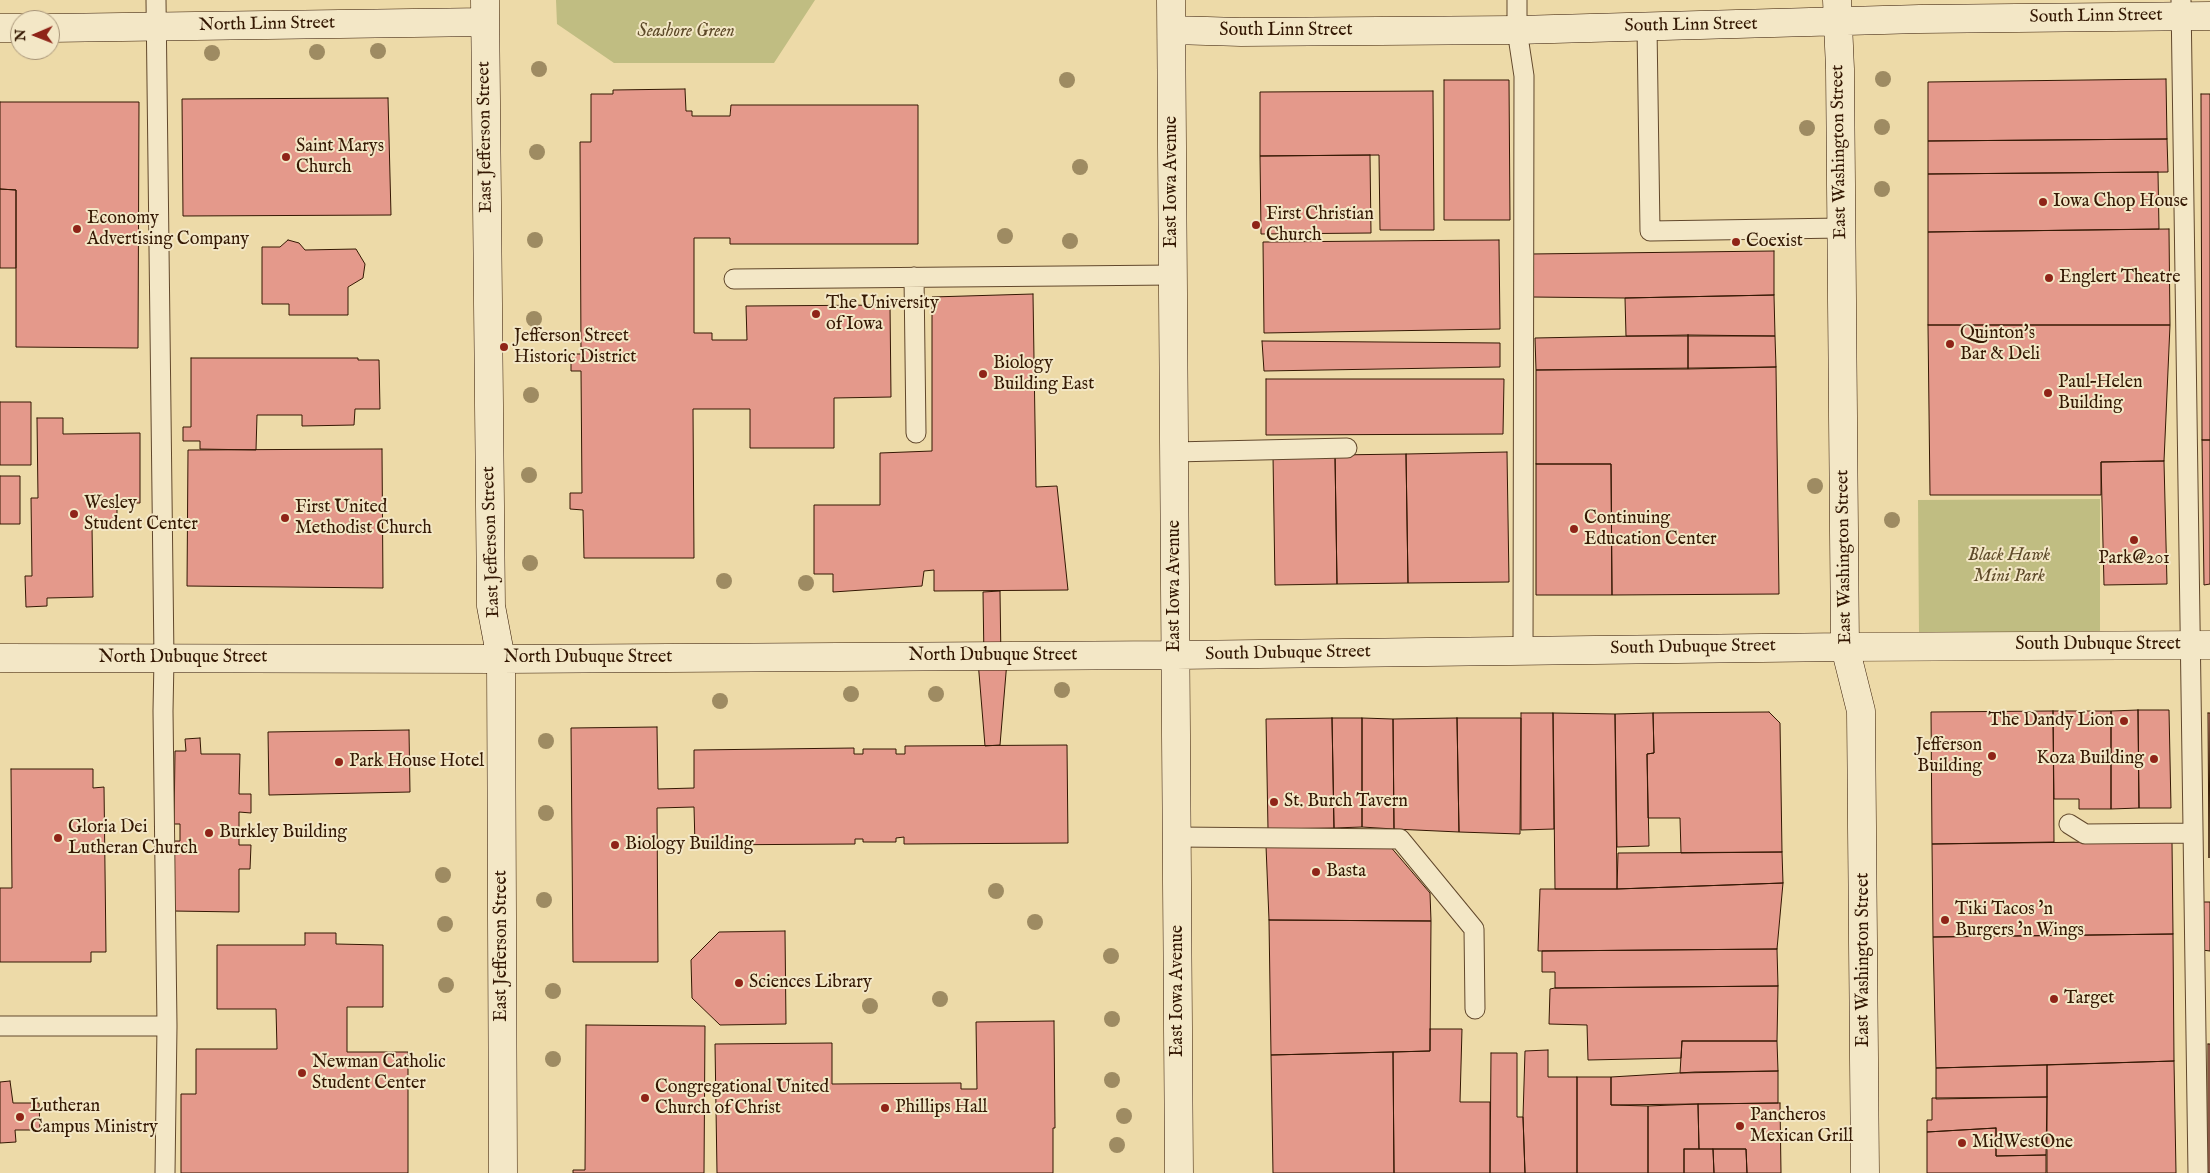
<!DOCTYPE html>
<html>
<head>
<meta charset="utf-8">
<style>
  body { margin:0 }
  #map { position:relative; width:2210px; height:1173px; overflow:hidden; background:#eddaa8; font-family:"IM FELL English",serif }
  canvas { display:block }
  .north { position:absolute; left:10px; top:10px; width:50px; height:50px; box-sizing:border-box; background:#f3e7c6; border:1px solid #a79478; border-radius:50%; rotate:269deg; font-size:14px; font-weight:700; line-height:20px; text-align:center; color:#341803 }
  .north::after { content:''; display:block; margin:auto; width:18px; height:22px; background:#8f2418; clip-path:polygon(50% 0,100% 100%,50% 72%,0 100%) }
</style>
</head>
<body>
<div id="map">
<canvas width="2210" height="1173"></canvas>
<div class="north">N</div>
</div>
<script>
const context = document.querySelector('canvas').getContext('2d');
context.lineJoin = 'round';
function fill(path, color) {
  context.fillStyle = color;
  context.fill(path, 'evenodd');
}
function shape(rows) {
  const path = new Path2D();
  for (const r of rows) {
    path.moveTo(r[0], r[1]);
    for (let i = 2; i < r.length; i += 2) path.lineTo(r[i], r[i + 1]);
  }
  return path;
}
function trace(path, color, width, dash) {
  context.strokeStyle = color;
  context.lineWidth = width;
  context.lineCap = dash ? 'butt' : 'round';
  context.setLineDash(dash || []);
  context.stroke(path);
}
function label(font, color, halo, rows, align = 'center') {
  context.font = font + ' "IM FELL English",serif';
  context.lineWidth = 4;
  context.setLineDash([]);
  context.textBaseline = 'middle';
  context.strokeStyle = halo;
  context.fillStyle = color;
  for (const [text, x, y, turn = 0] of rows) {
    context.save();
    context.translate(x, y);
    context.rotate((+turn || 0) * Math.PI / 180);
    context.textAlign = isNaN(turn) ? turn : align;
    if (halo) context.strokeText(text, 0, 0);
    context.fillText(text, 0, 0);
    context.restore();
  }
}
const green = shape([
  [556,0,815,0,774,63,614,63,557,24],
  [2100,499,2100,633,1919,634,1918,500]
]);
const building = shape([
  [2166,79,2167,139,1928,141,1928,82,2166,79],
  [1444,80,1509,80,1510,220,1444,220,1444,80],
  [685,89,686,111,692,111,692,116,730,116,731,105,918,105,918,244,730,244,730,238,694,238,694,333,712,333,712,340,747,340,746,306,890,305,891,397,834,398,834,448,750,448,750,409,693,409,694,558,584,558,583,510,570,509,570,493,582,493,581,371,571,371,571,354,581,354,580,142,591,142,591,94,613,94,613,90,685,89],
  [1433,91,1434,230,1380,230,1379,155,1260,156,1260,92,1433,91],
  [2201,94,2210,94,2210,440,2202,440,2201,94],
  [388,98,391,215,183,216,182,99,388,98],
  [0,102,139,102,138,348,16,347,16,190,0,189,0,102],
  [2167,139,2168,172,1928,174,1928,141,2167,139],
  [1370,155,1371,233,1261,234,1260,156,1370,155],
  [2158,172,2159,229,1928,232,1928,174,2158,172],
  [0,189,16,190,16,268,0,268,0,189],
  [2169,229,2170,325,1928,325,1928,232,2169,229],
  [288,240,299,243,305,250,356,249,365,264,363,278,348,287,348,315,289,315,289,304,262,304,262,247,280,247,288,240],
  [1499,240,1500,329,1264,333,1263,242,1499,240],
  [1774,251,1774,295,1625,298,1532,297,1531,254,1774,251],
  [1033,294,1036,487,1057,486,1068,590,934,591,934,570,924,571,922,586,833,592,833,574,814,574,814,505,880,505,880,453,932,451,932,297,1033,294],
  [1774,295,1775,336,1626,336,1625,298,1774,295],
  [1928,325,2170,325,2164,461,2101,462,2101,495,1930,495,1928,325],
  [1688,335,1775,336,1776,367,1688,369,1688,335],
  [1688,335,1688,369,1536,370,1535,338,1688,335],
  [1262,341,1500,343,1500,367,1264,371,1262,341],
  [191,358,358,358,358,360,379,360,380,409,355,409,354,425,302,426,302,415,257,415,256,450,200,449,200,441,183,441,183,427,191,427,191,358],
  [1776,367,1779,594,1612,595,1611,464,1536,464,1536,370,1776,367],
  [1266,379,1504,379,1503,434,1266,435,1266,379],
  [0,402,31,402,31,465,0,465,0,402],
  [37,418,63,418,63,434,140,433,140,503,117,503,117,526,92,526,93,597,47,598,47,606,26,607,25,576,32,576,31,498,38,498,37,418],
  [2202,440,2210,440,2210,584,2204,585,2202,440],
  [382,449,383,588,187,586,188,450,382,449],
  [1507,452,1509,582,1408,583,1406,454,1507,452],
  [1406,454,1408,583,1337,584,1335,455,1406,454],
  [1335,455,1337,584,1275,585,1273,456,1335,455],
  [2164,461,2167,584,2104,585,2101,462,2164,461],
  [1536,464,1611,464,1612,595,1536,595,1536,464],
  [0,476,20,476,20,524,0,524,0,476],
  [1000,591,1001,661,1007,661,1000,745,985,746,978,661,984,661,983,592,1000,591],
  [2138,710,2169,710,2171,808,2139,808,2138,710],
  [2138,710,2139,808,2111,809,2111,711,2138,710],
  [2053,711,2054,842,1932,844,1931,712,2053,711],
  [2053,711,2111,711,2111,809,2079,809,2079,799,2054,799,2053,711],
  [1769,712,1780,723,1782,852,1681,853,1680,818,1648,818,1647,754,1654,753,1653,713,1769,712],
  [1521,713,1553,713,1554,829,1521,830,1521,713],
  [1553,713,1615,714,1617,889,1555,889,1553,713],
  [1653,713,1654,753,1647,754,1649,846,1617,847,1615,714,1653,713],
  [2208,713,2210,713,2209,858,2208,713],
  [1332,718,1334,828,1268,829,1266,719,1332,718],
  [1332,718,1362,718,1362,827,1334,828,1332,718],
  [1362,718,1393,719,1394,829,1362,827,1362,718],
  [1457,718,1459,832,1394,829,1393,719,1457,718],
  [1457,718,1521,718,1520,834,1459,832,1457,718],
  [657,727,658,789,694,788,694,750,854,748,854,754,863,754,863,749,896,749,896,754,905,754,905,746,1067,745,1068,843,904,844,904,837,896,838,896,842,863,842,863,839,855,839,855,844,695,845,694,807,657,808,658,962,573,962,571,728,657,727],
  [409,730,410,792,269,795,268,732,409,730],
  [200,738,201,754,240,754,239,794,251,794,251,813,239,812,239,845,251,845,250,869,239,869,239,912,173,911,173,841,180,841,180,824,174,824,175,751,186,751,185,739,200,738],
  [11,769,93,769,93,788,104,787,106,952,91,952,91,962,0,962,0,888,12,888,11,769],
  [2172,841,2173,934,1933,937,1932,844,2172,841],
  [1389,845,1430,893,1431,921,1269,920,1266,846,1389,845],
  [1782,852,1783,883,1617,889,1618,853,1782,852],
  [1783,883,1777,949,1538,951,1540,889,1617,889,1783,883],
  [2202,902,2210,902,2210,951,2202,950,2202,902],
  [1269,920,1431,921,1430,1051,1271,1055,1269,920],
  [785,931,786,1024,720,1025,692,998,691,960,719,932,785,931],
  [305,933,336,933,336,944,383,945,383,1007,347,1007,347,1052,408,1052,408,1173,181,1173,181,1094,196,1094,196,1049,277,1049,276,1009,217,1009,217,945,305,945,305,933],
  [2173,934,2174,1061,1936,1068,1933,937,2173,934],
  [1777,949,1778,986,1555,988,1555,972,1542,972,1542,951,1777,949],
  [1778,986,1777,1041,1682,1041,1681,1058,1588,1060,1587,1025,1549,1024,1550,989,1555,988,1778,986],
  [1054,1021,1055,1128,1053,1128,1053,1173,717,1173,715,1044,832,1043,832,1084,961,1083,961,1089,977,1089,976,1022,1054,1021],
  [586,1025,705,1026,704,1173,573,1173,573,1170,585,1170,586,1025],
  [1430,1029,1462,1029,1460,1102,1490,1102,1490,1173,1394,1173,1393,1052,1430,1051,1430,1029],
  [1682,1041,1777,1041,1778,1071,1680,1073,1682,1041],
  [2208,1044,2210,1044,2210,1173,2208,1173,2208,1044],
  [1548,1050,1548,1077,1577,1077,1577,1173,1525,1173,1523,1117,1525,1051,1548,1050],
  [1393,1052,1394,1173,1273,1173,1271,1055,1393,1052],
  [1491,1053,1517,1053,1517,1117,1523,1117,1525,1173,1490,1173,1491,1053],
  [2174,1061,2176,1173,2047,1173,2047,1065,2174,1061],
  [2047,1065,2047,1097,1936,1099,1936,1068,2047,1065],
  [1778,1071,1778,1103,1611,1105,1611,1077,1695,1072,1778,1071],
  [1577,1077,1611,1077,1611,1105,1648,1106,1648,1173,1577,1173,1577,1077],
  [10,1081,13,1103,39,1103,40,1130,15,1130,16,1142,0,1143,0,1082,10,1081],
  [2047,1097,2046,1155,1996,1156,1996,1128,1927,1132,1927,1120,1932,1120,1932,1098,2047,1097],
  [1780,1103,1781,1173,1747,1173,1746,1149,1699,1149,1698,1104,1780,1103],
  [1698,1104,1699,1149,1684,1149,1684,1173,1648,1173,1648,1106,1698,1104],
  [1996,1128,1996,1156,2046,1155,2046,1173,1927,1173,1927,1132,1996,1128],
  [1684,1149,1713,1149,1714,1173,1684,1173,1684,1149],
  [1713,1149,1746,1149,1747,1173,1714,1173,1713,1149]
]);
const lane = shape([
  [156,0,164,659,163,711,167,1026,165,1173],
  [1517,0,1517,30,1524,76,1523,651],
  [2181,0,2198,1173],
  [1647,27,1650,231,1841,228],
  [914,277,916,433],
  [734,279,1173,275],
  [1174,452,1347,448],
  [2069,824,2085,834,2193,833],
  [1177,837,1400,839,1474,929,1475,1009],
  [0,1026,167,1026]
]);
const street = shape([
  [1845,647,2210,645]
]);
const secondary = shape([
  [485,0,491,606,501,659,503,1173],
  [1171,0,1179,1173],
  [1837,0,1840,69,1845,647,1861,711,1865,1173],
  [0,28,20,28],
  [50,28,485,22],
  [1172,30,1241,32,1517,30,1920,19,2210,16],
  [0,658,501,659,1176,655,1845,647]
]);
const trees = [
  [378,51],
  [317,52],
  [212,53],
  [539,69],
  [1883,79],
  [1067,80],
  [1882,127],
  [1807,128],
  [537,152],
  [1080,167],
  [1882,189],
  [1005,236],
  [535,240],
  [1070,241],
  [534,319],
  [531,395],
  [529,475],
  [1815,486],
  [1892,520],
  [530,563],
  [724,581],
  [806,583],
  [1062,690],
  [851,694],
  [936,694],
  [720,701],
  [546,741],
  [546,813],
  [443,875],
  [996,891],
  [544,900],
  [1035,922],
  [445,924],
  [1111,956],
  [446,985],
  [553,991],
  [940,999],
  [870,1006],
  [1112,1019],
  [553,1059],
  [1112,1080],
  [1124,1116],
  [1117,1145]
];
const markers = [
  [286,157,5,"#8f2418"],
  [2043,202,5,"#8f2418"],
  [1256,225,5,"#8f2418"],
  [77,229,5,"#8f2418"],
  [1736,242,5,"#8f2418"],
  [2049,278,5,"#8f2418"],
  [816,314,5,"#8f2418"],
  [1950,344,5,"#8f2418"],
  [504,347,5,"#8f2418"],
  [983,374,5,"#8f2418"],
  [2048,393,5,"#8f2418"],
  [74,514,5,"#8f2418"],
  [285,518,5,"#8f2418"],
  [1574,529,5,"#8f2418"],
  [2134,540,5,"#8f2418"],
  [2124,721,5,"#8f2418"],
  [1992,756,5,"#8f2418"],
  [2154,759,5,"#8f2418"],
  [339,762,5,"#8f2418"],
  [1274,802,5,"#8f2418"],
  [209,833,5,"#8f2418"],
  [58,838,5,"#8f2418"],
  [615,845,5,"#8f2418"],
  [1316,872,5,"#8f2418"],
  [1945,920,5,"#8f2418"],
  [739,983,5,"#8f2418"],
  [2054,999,5,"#8f2418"],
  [302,1073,5,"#8f2418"],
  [645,1098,5,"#8f2418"],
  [885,1108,5,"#8f2418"],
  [20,1117,5,"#8f2418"],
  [1740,1126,5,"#8f2418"],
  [1962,1143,5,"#8f2418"]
];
const streetNames = [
  ["South Linn Street",2096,17,-1],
  ["North Linn Street",267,25,-1],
  ["South Linn Street",1691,26,-1],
  ["South Linn Street",1286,31],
  ["East Jefferson Street",486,137,-91],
  ["East Washington Street",1840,152,-91],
  ["East Iowa Avenue",1172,182,-90],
  ["East Jefferson Street",492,542,-92],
  ["East Washington Street",1845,557,-91],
  ["East Iowa Avenue",1175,586,-90],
  ["South Dubuque Street",2098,645],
  ["South Dubuque Street",1693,648,-1],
  ["South Dubuque Street",1288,654,-1],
  ["North Dubuque Street",993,656],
  ["North Dubuque Street",183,658],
  ["North Dubuque Street",588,658],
  ["East Jefferson Street",502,946,-90],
  ["East Washington Street",1864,960,-90],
  ["East Iowa Avenue",1178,991,-90]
];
const parkNames = [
  ["Seashore Green",686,32],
  ["Black Hawk",2009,556],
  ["Mini Park",2009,577]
];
const poiNames = [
  ["Saint Marys",296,147],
  ["Church",296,168],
  ["Iowa Chop House",2053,202],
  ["First Christian",1266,215],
  ["Church",1266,236],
  ["Economy",87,219],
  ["Advertising Company",87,240],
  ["Coexist",1746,242],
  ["Englert Theatre",2059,278],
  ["The University",826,304],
  ["of Iowa",826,325],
  ["Quinton's",1960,334],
  ["Bar & Deli",1960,355],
  ["Jefferson Street",514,337],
  ["Historic District",514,358],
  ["Biology",993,364],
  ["Building East",993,385],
  ["Paul–Helen",2058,383],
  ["Building",2058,404],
  ["Wesley",84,504],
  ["Student Center",84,525],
  ["First United",295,508],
  ["Methodist Church",295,529],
  ["Continuing",1584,519],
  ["Education Center",1584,540],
  ["Park@201",2134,559,"center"],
  ["The Dandy Lion",2114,721,"right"],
  ["Jefferson",1982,746,"right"],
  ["Building",1982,767,"right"],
  ["Koza Building",2144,759,"right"],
  ["Park House Hotel",349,762],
  ["St. Burch Tavern",1284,802],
  ["Gloria Dei",68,828],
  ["Lutheran Church",68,849],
  ["Burkley Building",219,833],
  ["Biology Building",625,845],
  ["Basta",1326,872],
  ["Tiki Tacos 'n",1955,910],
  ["Burgers 'n Wings",1955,931],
  ["Sciences Library",749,983],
  ["Target",2064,999],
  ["Newman Catholic",312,1063],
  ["Student Center",312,1084],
  ["Congregational United",655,1088],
  ["Church of Christ",655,1109],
  ["Lutheran",30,1107],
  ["Campus Ministry",30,1128],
  ["Phillips Hall",895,1108],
  ["Pancheros",1750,1116],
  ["Mexican Grill",1750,1137],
  ["MidWestOne",1972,1143]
];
fill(green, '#c0bd82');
fill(building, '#e4998b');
trace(building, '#341803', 1);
trace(lane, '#62482c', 21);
trace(street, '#62482c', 29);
trace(secondary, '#341803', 29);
trace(lane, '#f3e7c6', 19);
trace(street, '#f3e7c6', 28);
trace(secondary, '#f3e7c6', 28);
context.fillStyle = '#9e8b62';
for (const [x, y] of trees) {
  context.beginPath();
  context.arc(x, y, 8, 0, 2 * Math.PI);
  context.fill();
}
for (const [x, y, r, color] of markers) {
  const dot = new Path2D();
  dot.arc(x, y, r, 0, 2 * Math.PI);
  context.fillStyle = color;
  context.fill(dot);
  trace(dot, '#f3e7c6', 2);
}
label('18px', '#341803', '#f3e7c6', streetNames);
label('italic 18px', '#5e4a29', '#f3e7c6', parkNames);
label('18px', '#341803', '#f3e7c6', poiNames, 'left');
</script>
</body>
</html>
